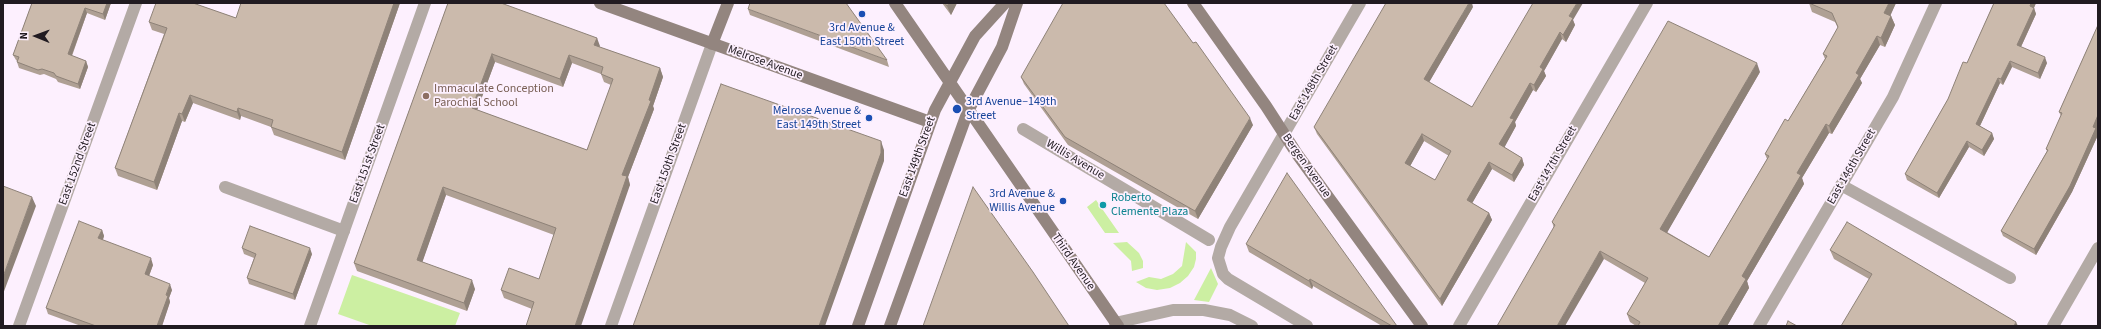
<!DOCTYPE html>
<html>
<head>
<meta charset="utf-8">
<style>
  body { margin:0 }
  #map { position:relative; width:2101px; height:329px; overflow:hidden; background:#fdf0fe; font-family:"Source Sans 3",sans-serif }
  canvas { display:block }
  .frame { position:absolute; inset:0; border:4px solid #211b21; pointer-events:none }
  .north { position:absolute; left:16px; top:16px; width:40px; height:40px; -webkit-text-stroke:3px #fdf0fe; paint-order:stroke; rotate:271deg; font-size:11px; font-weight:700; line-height:16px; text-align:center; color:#211b21 }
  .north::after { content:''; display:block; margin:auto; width:14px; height:18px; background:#211b21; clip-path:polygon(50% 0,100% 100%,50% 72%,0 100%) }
</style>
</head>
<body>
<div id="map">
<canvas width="2101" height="329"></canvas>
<div class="frame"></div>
<div class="north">N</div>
</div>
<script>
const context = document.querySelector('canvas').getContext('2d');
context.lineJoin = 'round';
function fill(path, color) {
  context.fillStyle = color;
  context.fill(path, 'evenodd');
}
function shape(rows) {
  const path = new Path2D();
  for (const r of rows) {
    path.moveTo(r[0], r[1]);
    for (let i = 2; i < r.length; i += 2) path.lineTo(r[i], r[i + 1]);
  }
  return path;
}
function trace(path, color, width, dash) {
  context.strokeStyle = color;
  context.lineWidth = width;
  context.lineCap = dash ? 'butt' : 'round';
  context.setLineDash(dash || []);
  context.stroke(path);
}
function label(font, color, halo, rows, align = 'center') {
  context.font = font + ' "Source Sans 3",sans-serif';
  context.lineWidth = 3.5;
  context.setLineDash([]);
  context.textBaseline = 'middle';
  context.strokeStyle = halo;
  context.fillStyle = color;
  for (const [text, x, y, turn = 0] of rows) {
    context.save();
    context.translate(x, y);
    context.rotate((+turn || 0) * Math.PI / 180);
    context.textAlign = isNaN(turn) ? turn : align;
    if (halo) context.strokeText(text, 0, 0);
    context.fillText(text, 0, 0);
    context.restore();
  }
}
const green = shape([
  [1096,200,1119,233,1105,233,1087,207],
  [1127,242,1139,253,1143,261,1143,268,1132,271,1131,261,1113,243],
  [1186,242,1196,252,1196,259,1194,267,1188,276,1180,283,1170,288,1157,290,1146,288,1136,282,1149,277,1161,279,1173,274,1182,266],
  [1211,268,1218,284,1209,302,1194,300],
  [352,275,460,313,455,326,372,326,338,314]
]);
const lane = shape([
  [1841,185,2010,278],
  [225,187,344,231],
  [1115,323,1173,310,1204,310,1230,315,1252,326]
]);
const street = shape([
  [1023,129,1209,240],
  [19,326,136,3],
  [310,326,425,3],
  [611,326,712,44],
  [1307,326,1228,279,1223,274,1218,258,1221,247,1230,227,1360,3],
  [1459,326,1647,3],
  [1759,326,1893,97,1936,3],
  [2053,326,2098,248]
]);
const secondary = shape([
  [600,3,930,122],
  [895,3,1118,326],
  [1193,3,1266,106,1297,154,1422,326],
  [712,44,728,3],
  [858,326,935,110,975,36,1005,3],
  [890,326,968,111,1002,47,1017,3]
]);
const wall = shape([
  [32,3,111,3,105,20,87,13,72,56,86,61,88,67,80,89,58,82,56,79,44,74,40,75,19,68,17,62,17,61,16,60,13,55],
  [400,3,345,160,274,135,271,127,241,116,240,120,193,103,185,122,182,121,157,190,118,176,115,168,164,34,152,30,149,22,195,4,236,18],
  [448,3,597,38,599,47,660,68,663,77,653,106,654,109,628,177,630,185,532,309,504,298,501,290,539,279,554,235,446,195,422,262,475,289,467,311,357,271,354,263],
  [495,62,563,87,572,63,601,74,604,82,611,85,587,150,477,110],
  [942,3,957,3,951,15],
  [1809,3,1896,3,1890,15,1891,16,1895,25,1885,47,1880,45,1860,79,1862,83,1832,134,1829,133,1802,178,1804,184,1747,281,1749,288,1727,326,1636,326,1630,322,1627,314,1645,283,1604,259,1554,228,1552,222,1760,72,1667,232,1709,257,1767,159,1765,154,1788,121,1825,59,1823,54,1838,28,1835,22,1812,12],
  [1994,3,2036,3,2034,8,2036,14,2021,47,2047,63,2040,79,2012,67,2003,85,2000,83,1980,126,1992,133,1994,139,1984,156,1969,147,1939,198,1907,180,1905,174,1948,99,1967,63],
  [1473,7,1429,82,1472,107,1573,20,1575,25,1566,42,1562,39,1544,71,1546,76,1536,92,1533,90,1515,122,1516,126,1504,147,1522,158,1524,165,1514,182,1492,169,1472,203,1489,213,1492,220,1442,306,1317,134,1314,127],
  [1424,141,1449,156,1435,180,1410,166],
  [748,9,887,60,889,67,750,15],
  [2098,25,2098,126,2097,129,2098,135,2072,192,2036,255,2003,236,2001,231,2047,151,2046,149,2061,116,2059,112],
  [1021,77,1253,125,1198,219,1068,145,1024,84],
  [102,230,104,236,103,240,153,265,149,276,172,290,169,298,170,302,162,326,81,326,48,314,46,308],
  [1246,244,1397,326,1382,326,1313,286,1312,289,1249,252],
  [242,248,312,254,295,300,249,284,247,278,254,258,244,254],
  [1830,250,2018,326,1869,279,1834,259]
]);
const shadedWall = shape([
  [107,3,111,3,105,20,103,14],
  [394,3,400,3,345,160,342,152],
  [949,3,957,3,951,15,947,6],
  [1469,3,1472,3,1473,7,1427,86,1424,79],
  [1577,3,1583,3,1573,20,1575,25,1566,42,1563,35,1569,16],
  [1889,3,1896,3,1888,21,1884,13],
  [2031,3,2036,3,2032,12,2030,6],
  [85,8,87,13,70,60,68,54],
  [2034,8,2036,14,2019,51,2017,45],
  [1891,16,1895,25,1885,47,1881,38],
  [1560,32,1562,39,1544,71,1546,76,1536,92,1534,85,1540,67],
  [1877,36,1880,45,1860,79,1862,83,1832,134,1829,126,1856,73],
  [597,38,600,46,597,53,594,45],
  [492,54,495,62,475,116,472,108],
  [569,55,572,63,563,87,560,79],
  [2045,57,2047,63,2040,79,2038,73],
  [86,61,88,67,80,89,78,84],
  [2010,61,2012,67,2003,85,2001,79],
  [1757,63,1760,72,1664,238,1660,229],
  [660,68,663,77,653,106,654,109,628,177,630,185,581,326,575,326,622,175],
  [1998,78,2000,83,1978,130,1976,124],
  [1530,83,1533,90,1515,122,1516,126,1502,152,1499,144,1510,118],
  [190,95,193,103,185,122,182,114],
  [238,108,241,116,240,120,237,112],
  [179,113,182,121,157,190,154,182],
  [2098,115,2098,126,2097,129,2098,135,2072,192,2036,255,2034,249],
  [1250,118,1253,125,1198,219,1195,211],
  [1826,124,1829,133,1802,178,1804,184,1747,281,1749,288,1727,326,1718,326,1742,276,1797,173],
  [1992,133,1994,139,1984,156,1982,150],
  [1422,134,1424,141,1408,170,1405,163],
  [881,141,884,150,884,161,825,326,819,326],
  [1967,141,1969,147,1939,198,1937,193],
  [1522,158,1524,165,1514,182,1512,175],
  [1489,162,1492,169,1470,207,1467,200],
  [443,187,446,195,420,269,417,260],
  [32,197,36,206,3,294,3,277],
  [1489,213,1492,220,1442,306,1440,299],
  [102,230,104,236,101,244,98,238],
  [310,248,312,254,295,300,293,294],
  [1600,251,1604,259,1565,326,1557,326],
  [151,258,153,265,147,281,145,274],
  [1310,279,1313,286,1312,289,1309,281],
  [472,280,475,289,467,311,464,303],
  [170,284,172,290,169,298,170,302,162,326,157,326],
  [2016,322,2018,326,2014,326]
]);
const building = shape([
  [32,3,107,3,103,14,85,8,68,54,86,61,78,84,56,76,54,73,42,69,38,70,17,62,19,57,13,55,32,3],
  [156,3,193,3,236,18,241,3,394,3,342,152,271,127,273,120,238,108,237,112,190,95,182,114,179,113,154,182,115,168,167,28,149,22,156,3],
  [448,3,501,3,597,38,594,45,660,68,649,100,651,101,622,175,627,176,575,326,526,326,534,302,501,290,509,268,539,279,556,228,443,187,417,260,472,280,464,303,354,263,448,3],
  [492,54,560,79,569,55,603,67,601,74,613,79,587,150,472,108,492,54],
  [750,3,846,3,887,60,748,9,750,3],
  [945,3,949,3,947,6,945,3],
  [1063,3,1164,3,1193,43,1196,42,1250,118,1195,211,1065,137,1021,77,1063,3],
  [1386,3,1469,3,1424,79,1472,107,1533,3,1577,3,1569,16,1573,18,1563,35,1560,32,1540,67,1543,69,1534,85,1530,83,1510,118,1514,119,1499,144,1522,158,1512,175,1489,162,1467,200,1489,213,1440,299,1314,127,1386,3],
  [1422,134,1451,151,1435,180,1405,163,1422,134],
  [1809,3,1889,3,1884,13,1891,16,1881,38,1877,36,1856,73,1859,75,1829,126,1826,124,1797,173,1801,175,1742,276,1746,279,1718,326,1638,326,1640,322,1627,314,1648,278,1600,251,1557,326,1497,326,1555,225,1552,222,1668,21,1757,63,1660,229,1709,257,1769,156,1765,154,1785,119,1788,121,1827,56,1823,54,1838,27,1832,13,1809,3],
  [1994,3,2031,3,2030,6,2034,8,2017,45,2045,57,2038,73,2010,61,2001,79,1998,78,1976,124,1992,133,1982,150,1967,141,1937,193,1905,174,1948,99,1963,62,1967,63,1994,3],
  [2098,25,2098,115,2093,127,2096,128,2070,186,2034,249,2001,231,2048,150,2046,149,2062,113,2059,112,2098,25],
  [721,84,881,141,881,153,819,326,633,326,721,84],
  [1287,173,1397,326,1392,326,1310,279,1309,281,1246,244,1287,173],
  [3,186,32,197,3,277,3,186],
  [973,187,1033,272,1069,326,923,326,973,187],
  [79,221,102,230,98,238,151,258,145,274,170,284,166,295,168,296,157,326,96,326,46,308,79,221],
  [1847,222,2016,322,2014,326,1841,326,1872,274,1830,250,1847,222],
  [250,226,310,248,293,294,247,278,256,254,242,248,250,226],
  [1788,321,1797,326,1786,326,1788,321]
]);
const markers = [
  [862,14,4,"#1a4fb4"],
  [426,96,4,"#8d6e63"],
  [957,109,5,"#1a4fb4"],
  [869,118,4,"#1a4fb4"],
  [1063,201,4,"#1a4fb4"],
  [1103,205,4,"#0f9aa8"]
];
const transitNames = [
  ["3rd Avenue &",862,28,"center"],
  ["East 150th Street",862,42,"center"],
  ["3rd Avenue–149th",966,102,"left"],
  ["Street",966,116,"left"],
  ["Melrose Avenue &",861,111],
  ["East 149th Street",861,125],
  ["3rd Avenue &",1055,194],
  ["Willis Avenue",1055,208]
];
const streetNames = [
  ["Melrose Avenue",765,63,20],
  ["East 148th Street",1314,83,-60],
  ["East 149th Street",918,157,-70],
  ["Willis Avenue",1075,160,31],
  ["East 152nd Street",78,164,-70],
  ["East 151st Street",368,164,-70],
  ["East 150th Street",669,164,-70],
  ["East 147th Street",1553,164,-60],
  ["Bergen Avenue",1306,166,55],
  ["East 146th Street",1852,167,-60],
  ["Third Avenue",1073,262,55]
];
const educationNames = [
  ["Immaculate Conception",434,89],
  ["Parochial School",434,103]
];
const cultureNames = [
  ["Roberto",1111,198],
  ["Clemente Plaza",1111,212]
];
fill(green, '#ccefa2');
trace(lane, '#b3aaa5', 12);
trace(street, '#b3aaa5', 12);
trace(secondary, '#93857f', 12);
fill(wall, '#afa094');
fill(shadedWall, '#8e8278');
fill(building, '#cbbaac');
trace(building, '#8e8278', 1);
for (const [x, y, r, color] of markers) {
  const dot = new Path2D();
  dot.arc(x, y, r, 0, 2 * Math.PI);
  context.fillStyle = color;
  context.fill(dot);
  trace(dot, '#fdf0fe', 1.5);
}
label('12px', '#164399', '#fdf0fe', transitNames, 'right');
label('12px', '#211b21', '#fdf0fe', streetNames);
label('12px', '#785e54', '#fdf0fe', educationNames, 'left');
label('12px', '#0d838f', '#fdf0fe', cultureNames, 'left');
</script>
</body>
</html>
